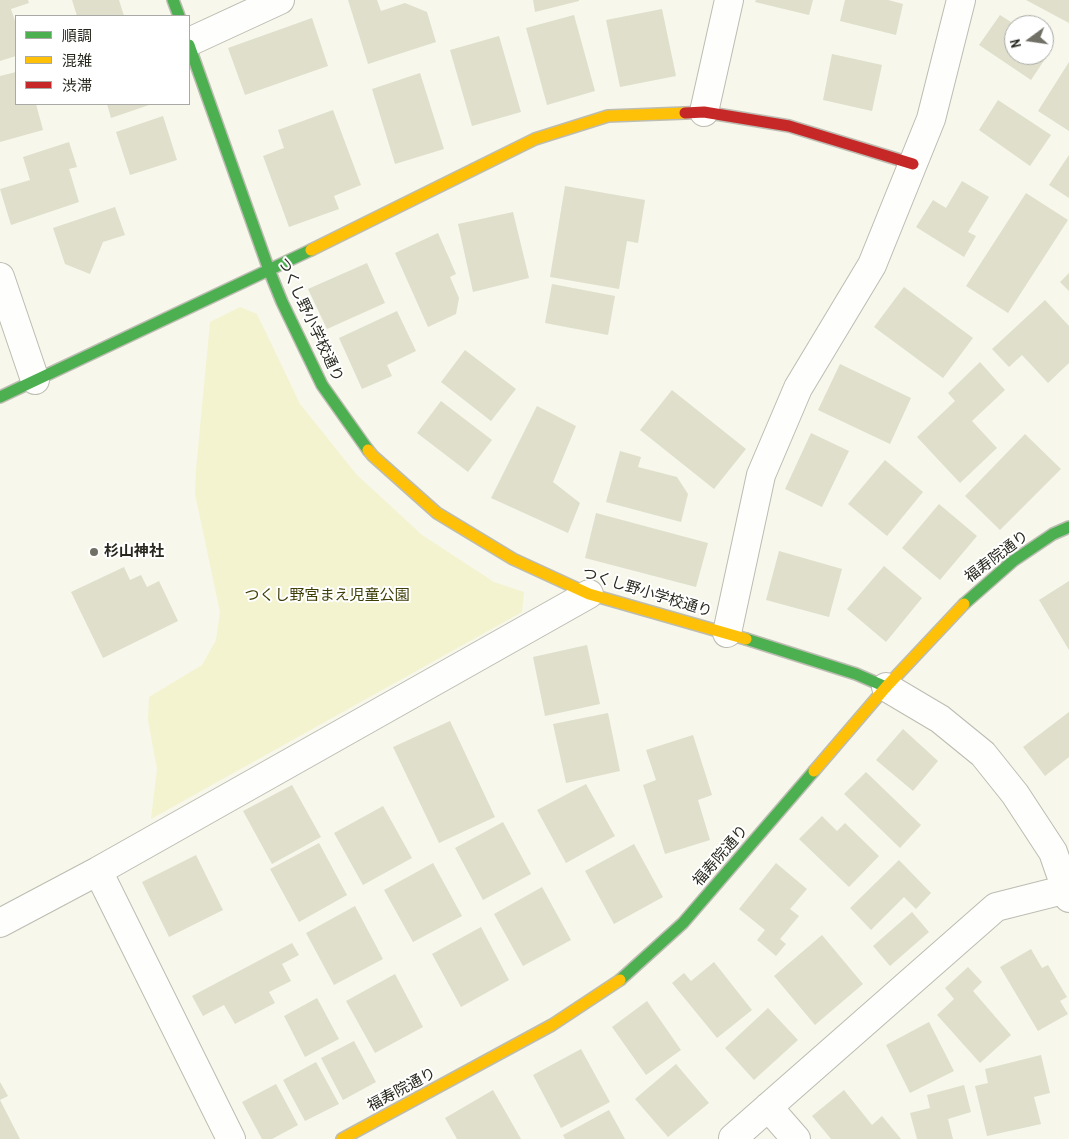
<!DOCTYPE html>
<html>
<head>
<meta charset="utf-8">
<style>
  body { margin:0 }
  #map { position:relative; width:1069px; height:1139px; overflow:hidden; background:#f7f7eb; font-family:"Archivo Narrow","Noto Sans JP",sans-serif }
  canvas { display:block }
  .legend { position:absolute; left:15px; top:15px; width:175px; height:90px; box-sizing:border-box; background:#fff; border:1px solid #a9a9a5; margin:0; padding:6px 9px; list-style:none; font-size:15px; color:#28281f }
  .legend li { display:flex; align-items:center; gap:10px; height:25px }
  .legend b { width:25px; border:1px solid #a9a9a5 }
  .north { position:absolute; left:1004px; top:15px; width:50px; height:50px; box-sizing:border-box; background:#fff; border:1px solid #a9a9a5; border-radius:50%; rotate:256deg; font-size:14px; font-weight:700; line-height:20px; text-align:center; color:#28281f }
  .north::after { content:''; display:block; margin:auto; width:18px; height:22px; background:#707066; clip-path:polygon(50% 0,100% 100%,50% 72%,0 100%) }
</style>
</head>
<body>
<div id="map">
<canvas width="1069" height="1139"></canvas>
<ul class="legend">
<li><b style="height:6px;background:#4caf50"></b>順調</li>
<li><b style="height:6px;background:#ffc107"></b>混雑</li>
<li><b style="height:6px;background:#c62828"></b>渋滞</li>
</ul>
<div class="north">N</div>
</div>
<script>
const context = document.querySelector('canvas').getContext('2d');
context.lineJoin = 'round';
function fill(path, color) {
  context.fillStyle = color;
  context.fill(path, 'evenodd');
}
function shape(rows) {
  const path = new Path2D();
  for (const r of rows) {
    path.moveTo(r[0], r[1]);
    for (let i = 2; i < r.length; i += 2) path.lineTo(r[i], r[i + 1]);
  }
  return path;
}
function trace(path, color, width, dash) {
  context.strokeStyle = color;
  context.lineWidth = width;
  context.lineCap = dash ? 'butt' : 'round';
  context.setLineDash(dash || []);
  context.stroke(path);
}
function label(font, color, halo, rows, align = 'center') {
  context.font = font + ' "Archivo Narrow","Noto Sans JP",sans-serif';
  context.lineWidth = 4;
  context.setLineDash([]);
  context.textBaseline = 'middle';
  context.strokeStyle = halo;
  context.fillStyle = color;
  for (const [text, x, y, turn = 0] of rows) {
    context.save();
    context.translate(x, y);
    context.rotate((+turn || 0) * Math.PI / 180);
    context.textAlign = isNaN(turn) ? turn : align;
    if (halo) context.strokeText(text, 0, 0);
    context.fillText(text, 0, 0);
    context.restore();
  }
}
const green = shape([
  [240,307,257,314,300,404,357,475,422,535,494,582,524,592,522,612,151,819,157,769,148,720,149,697,202,665,216,640,220,612,195,494,196,470,210,322]
]);
const building = shape([
  [0,0,28,0,29,3,11,9,16,24,16,56,0,61],
  [72,0,119,0,124,16,77,16],
  [348,0,377,0,381,11,405,3,427,12,436,42,368,64],
  [533,0,579,0,579,1,535,12],
  [756,0,813,0,809,15,755,2],
  [845,0,888,0,903,4,896,35,840,21],
  [1026,0,1069,0,1069,23],
  [662,9,676,76,620,87,606,20],
  [574,15,595,91,547,105,526,28],
  [1000,15,1014,24,1014,55,1044,55,1044,45,1051,50,1031,80,979,45],
  [312,18,328,66,245,95,228,48],
  [499,36,521,112,472,126,450,50],
  [832,54,882,65,872,111,823,100],
  [1069,62,1069,131,1038,111],
  [16,72,16,104,36,104,43,130,0,142,0,76],
  [420,73,444,149,395,164,372,89],
  [998,100,1051,135,1030,166,979,130],
  [107,104,152,104,111,118],
  [333,110,361,185,334,196,339,209,289,227,263,156,284,148,278,130],
  [163,116,177,160,130,175,116,132],
  [69,142,77,167,69,169,79,202,11,225,0,189,30,180,23,157],
  [1069,155,1069,198,1049,185],
  [962,181,989,197,968,232,976,236,964,257,916,227,933,200,946,208],
  [565,186,645,200,638,243,627,241,619,289,550,277],
  [1026,193,1068,220,1008,313,966,286],
  [115,207,125,235,103,242,90,274,65,264,53,228],
  [513,212,529,278,473,292,458,224],
  [438,233,456,274,450,277,459,298,456,314,428,327,395,253],
  [367,263,385,303,327,329,308,289],
  [1069,273,1069,291,1060,282],
  [552,284,615,296,608,335,545,323],
  [904,287,973,338,943,378,874,327],
  [1045,300,1069,326,1069,363,1048,383,1022,355,1009,367,992,349],
  [397,311,416,351,387,365,392,376,362,389,339,338],
  [465,350,516,389,491,421,441,382],
  [980,362,1005,390,972,421,997,448,960,483,917,437,955,401,948,393],
  [840,364,911,398,890,444,818,410],
  [672,390,746,449,714,489,640,430],
  [441,401,492,440,468,472,417,433],
  [537,406,576,426,553,482,580,503,568,533,491,498],
  [811,433,849,451,822,507,785,489],
  [1025,434,1061,469,1000,530,965,496],
  [620,451,641,457,638,467,677,477,688,494,681,522,606,502],
  [885,460,923,492,887,536,848,504],
  [939,504,977,536,940,580,902,548],
  [596,513,708,543,696,587,585,558],
  [779,551,842,569,829,617,766,600],
  [884,566,922,598,886,642,847,609],
  [124,567,130,580,141,575,147,587,159,581,178,621,103,658,71,592],
  [1069,581,1069,650,1039,600],
  [587,645,600,704,545,716,533,657],
  [1069,712,1069,757,1045,776,1023,747],
  [608,713,620,771,566,783,553,724],
  [450,721,495,817,439,843,393,747],
  [903,729,938,761,913,791,876,760],
  [693,735,712,795,698,800,710,840,665,854,643,785,656,780,646,750],
  [866,772,921,825,900,848,844,794],
  [586,784,615,836,566,863,537,810],
  [292,785,321,837,272,864,243,811],
  [383,806,412,858,363,885,334,833],
  [822,816,837,831,845,823,879,856,849,887,799,839],
  [503,822,531,874,483,900,455,848],
  [319,843,347,895,299,922,270,869],
  [634,844,663,897,614,924,585,871],
  [196,855,223,910,169,937,142,882],
  [899,860,931,893,916,909,904,897,871,930,850,908],
  [433,863,462,916,413,942,384,890],
  [776,863,807,889,790,909,799,916,780,939,786,944,776,956,757,940,765,930,739,909],
  [542,887,571,940,523,966,494,914],
  [355,906,383,959,334,985,306,933],
  [912,912,929,932,890,966,873,946],
  [481,927,509,980,461,1007,432,954],
  [822,935,863,984,815,1025,774,976],
  [292,943,299,955,282,964,291,981,269,992,275,1003,235,1024,224,1005,203,1016,192,996],
  [1031,949,1042,968,1048,965,1067,997,1060,1001,1068,1014,1038,1031,1000,967],
  [714,962,752,1010,717,1038,672,983,684,973,691,981],
  [968,967,982,982,973,991,1011,1035,980,1063,937,1015,954,999,945,988],
  [395,974,423,1027,375,1053,346,1001],
  [317,998,339,1039,305,1057,284,1016],
  [647,1001,681,1050,646,1075,612,1027],
  [768,1008,798,1040,754,1080,725,1048],
  [929,1022,954,1071,910,1093,886,1045],
  [354,1041,376,1082,343,1100,321,1058],
  [581,1049,610,1102,561,1128,533,1075],
  [1041,1055,1050,1093,1034,1097,1041,1124,987,1136,975,1086,988,1083,985,1069],
  [316,1062,339,1104,305,1121,283,1080],
  [676,1064,709,1103,668,1137,635,1099],
  [0,1082,8,1096,0,1100,20,1139,0,1139],
  [276,1084,298,1125,272,1139,262,1139,242,1102],
  [964,1085,971,1112,948,1119,953,1139,917,1139,910,1113,930,1108,927,1095],
  [493,1090,521,1139,457,1139,445,1118],
  [844,1090,872,1125,882,1116,901,1139,831,1139,812,1116],
  [609,1110,625,1139,565,1139,563,1135]
]);
const street = shape([
  [189,42,280,0],
  [704,112,729,0],
  [0,277,35,380],
  [727,633,761,475,798,388,872,265,931,119,961,0],
  [886,687,940,719,983,754,1015,794,1053,852,1069,898],
  [98,871,231,1139],
  [0,923,98,871,589,594],
  [768,1107,796,1139],
  [733,1138,996,907,1067,889]
]);
const fast = shape([
  [173,0,179,16],
  [189,45,269,270,282,302,322,385,368,450],
  [0,397,311,250],
  [964,604,1013,561,1053,534,1069,527],
  [746,639,856,674,886,687],
  [620,980,683,923,814,771]
]);
const slow = shape([
  [311,250,535,139,608,116,685,113],
  [368,450,373,456,437,513,513,559,589,594,746,639],
  [814,771,886,687,964,604],
  [342,1139,552,1025,620,980]
]);
const jam = shape([
  [685,113,704,112,789,126,913,164]
]);
const markers = [
  [94,552,5,"#707066"]
];
const streetNames = [
  ["つくし野小学校通り",310,320,65],
  ["福寿院通り",997,557,-37],
  ["つくし野小学校通り",647,593,17],
  ["福寿院通り",721,856,-49],
  ["福寿院通り",402,1090,-28]
];
const poiNames = [
  ["杉山神社",104,552]
];
const parkNames = [
  ["つくし野宮まえ児童公園",327,596]
];
fill(green, '#f3f3d0');
fill(building, '#dfdfcc');
trace(street, '#bcbcb2', 30);
trace(fast, '#bcbcb2', 14);
trace(slow, '#bcbcb2', 14);
trace(jam, '#bcbcb2', 14);
trace(street, '#fefefc', 28);
trace(fast, '#4caf50', 11);
trace(slow, '#ffc107', 11);
trace(jam, '#c62828', 11);
for (const [x, y, r, color] of markers) {
  const dot = new Path2D();
  dot.arc(x, y, r, 0, 2 * Math.PI);
  context.fillStyle = color;
  context.fill(dot);
  trace(dot, '#fff', 2);
}
label('15px', '#28281f', '#fff', streetNames);
label('bold 15px', '#28281f', '#fff', poiNames, 'left');
label('15px', '#3f3e07', '#fff', parkNames);
</script>
</body>
</html>
